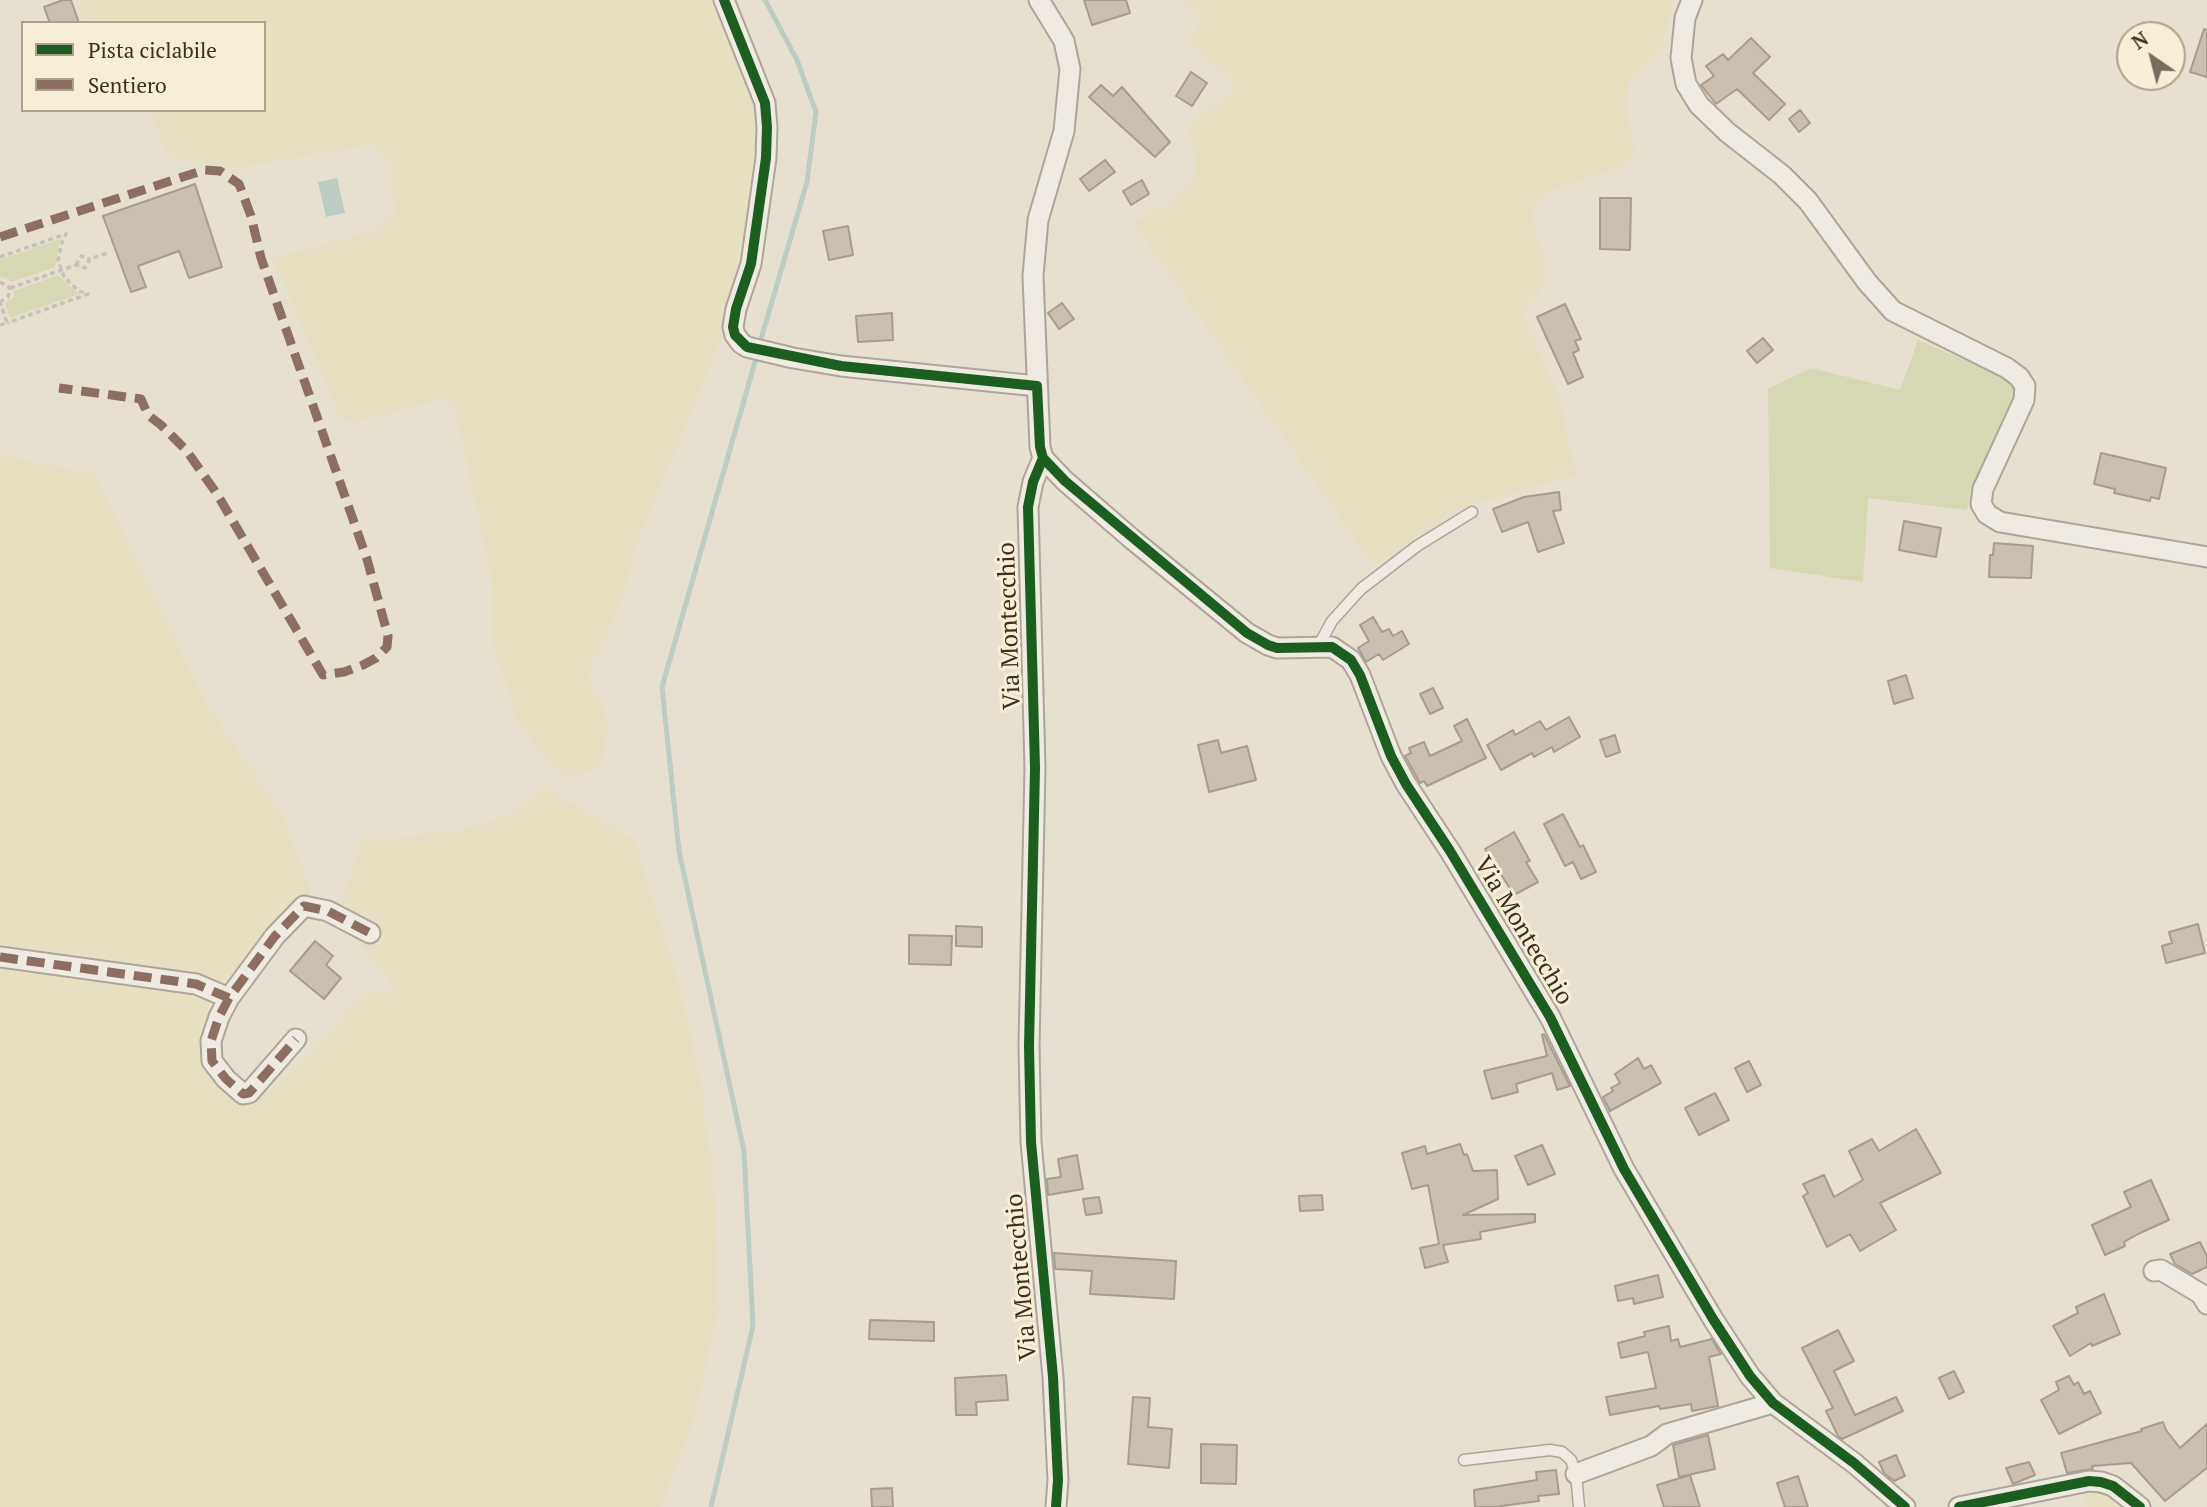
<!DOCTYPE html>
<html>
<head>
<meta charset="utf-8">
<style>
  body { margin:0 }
  #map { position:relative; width:2207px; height:1507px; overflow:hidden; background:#e7e0d1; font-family:"PT Serif",serif }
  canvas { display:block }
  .legend { position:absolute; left:21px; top:21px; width:245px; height:91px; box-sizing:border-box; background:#f7eed8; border:2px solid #ada18e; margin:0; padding:9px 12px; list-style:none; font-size:21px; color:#3d2e20 }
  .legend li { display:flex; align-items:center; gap:14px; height:35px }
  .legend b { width:35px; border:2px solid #ada18e }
  .north { position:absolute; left:2116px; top:21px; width:70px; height:70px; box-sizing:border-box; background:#f7eed8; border:2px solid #ada18e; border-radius:50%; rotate:325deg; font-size:19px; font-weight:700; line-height:28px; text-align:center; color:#3d2e20 }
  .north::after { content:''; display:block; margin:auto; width:24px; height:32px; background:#786c5e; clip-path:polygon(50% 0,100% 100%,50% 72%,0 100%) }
</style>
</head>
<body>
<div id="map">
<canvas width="2207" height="1507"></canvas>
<ul class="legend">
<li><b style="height:9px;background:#1b5e20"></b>Pista ciclabile</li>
<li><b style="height:9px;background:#8d6e63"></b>Sentiero</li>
</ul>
<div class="north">N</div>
</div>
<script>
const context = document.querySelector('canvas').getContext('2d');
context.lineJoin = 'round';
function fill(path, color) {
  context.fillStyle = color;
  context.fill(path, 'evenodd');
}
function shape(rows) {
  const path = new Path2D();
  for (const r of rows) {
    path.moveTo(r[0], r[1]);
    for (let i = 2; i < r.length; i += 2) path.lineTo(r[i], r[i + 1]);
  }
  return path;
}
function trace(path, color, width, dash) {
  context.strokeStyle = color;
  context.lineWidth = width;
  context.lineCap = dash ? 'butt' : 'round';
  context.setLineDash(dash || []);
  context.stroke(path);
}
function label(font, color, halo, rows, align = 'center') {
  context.font = font + ' "PT Serif",serif';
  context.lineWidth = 6;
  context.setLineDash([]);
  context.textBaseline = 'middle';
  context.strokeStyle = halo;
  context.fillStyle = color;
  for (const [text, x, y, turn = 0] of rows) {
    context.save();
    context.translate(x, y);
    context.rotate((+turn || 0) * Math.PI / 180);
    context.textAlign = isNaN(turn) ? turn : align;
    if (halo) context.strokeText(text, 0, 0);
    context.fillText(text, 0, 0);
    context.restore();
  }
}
const farmland = shape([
  [75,0,718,0,754,99,756,134,750,207,723,334,633,553,627,581,613,622,593,661,589,675,592,690,601,702,607,729,603,757,596,769,570,777,558,770,539,751,515,717,509,690,494,649,492,580,455,407,444,399,356,422,342,421,273,258,376,230,395,214,391,166,375,144,236,168,174,158,164,148,155,121,149,110,264,110,264,23,84,23],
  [1184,0,1673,0,1662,47,1628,83,1626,108,1635,149,1630,161,1619,168,1556,188,1534,204,1532,217,1545,262,1546,280,1539,293,1529,301,1523,315,1560,401,1576,475,1456,509,1374,566,1134,223,1181,195,1195,175,1196,154,1188,129,1231,91,1231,77,1189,45,1203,13,1186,5],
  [0,455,94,474,206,702,283,816,311,892,241,969,206,1041,243,1094,268,1092,313,1055,355,1003,373,989,398,994,367,950,334,922,362,842,457,831,507,816,525,805,543,787,634,840,682,995,702,1092,715,1196,718,1311,694,1419,661,1507,0,1507],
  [2081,1489,2103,1490,2128,1507,2086,1507]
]);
const green = shape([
  [60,239,55,267,11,282,7,278,0,277,0,260],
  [58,275,79,294,10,318,5,303,14,297,14,291],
  [1918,340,2006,378,2014,385,2015,396,1972,487,1967,510,1868,498,1863,582,1770,568,1768,389,1811,368,1900,390]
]);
const water = shape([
  [337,178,345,213,326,217,318,182]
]);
const stream = shape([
  [759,346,807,182,816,112,797,60,765,0],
  [711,1507,753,1326,744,1151,679,851,662,687,757,355]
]);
const building = shape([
  [63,0,71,0,79,23,50,23,44,7,63,0],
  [1084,0,1126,0,1130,13,1092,25,1084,0],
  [2204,29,2207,30,2207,77,2190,72,2204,29],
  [1751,38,1770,57,1753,73,1785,104,1769,120,1737,89,1716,104,1701,85,1714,76,1706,66,1723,54,1728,60,1751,38],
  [1191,72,1207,83,1192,106,1176,96,1191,72],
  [1101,85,1113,96,1122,87,1170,142,1155,157,1089,97,1101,85],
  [1800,110,1810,123,1799,132,1789,119,1800,110],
  [1105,160,1115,172,1089,191,1080,179,1105,160],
  [1142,180,1149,194,1131,205,1123,191,1142,180],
  [195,184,222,267,189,278,179,251,138,266,146,287,131,292,103,216,195,184],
  [1600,198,1631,198,1630,250,1600,249,1600,198],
  [848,226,853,255,829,260,823,231,848,226],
  [1062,303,1074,319,1059,329,1048,313,1062,303],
  [1565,304,1581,339,1575,341,1579,350,1573,353,1583,377,1568,384,1537,317,1565,304],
  [892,313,893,340,858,342,856,316,892,313],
  [1763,338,1773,350,1757,363,1747,351,1763,338],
  [2101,453,2166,468,2159,499,2151,497,2150,501,2114,493,2115,489,2094,484,2101,453],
  [1559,492,1561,510,1553,511,1564,543,1538,552,1528,522,1502,532,1493,509,1524,497,1559,492],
  [1904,521,1941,528,1936,557,1899,550,1904,521],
  [1994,543,2033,546,2031,578,1989,577,1990,555,1993,555,1994,543],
  [1373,617,1382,632,1389,629,1393,636,1402,631,1409,644,1383,660,1379,654,1366,662,1358,648,1369,641,1360,625,1373,617],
  [1906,675,1913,698,1894,704,1888,681,1906,675],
  [1433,688,1443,708,1430,714,1420,694,1433,688],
  [1569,717,1580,737,1554,752,1552,747,1534,757,1532,753,1501,770,1487,745,1513,730,1515,735,1540,721,1546,730,1569,717],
  [1467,719,1486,758,1427,786,1424,781,1420,783,1405,756,1411,753,1409,748,1424,742,1430,756,1462,741,1454,726,1467,719],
  [1615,735,1620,752,1606,757,1600,740,1615,735],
  [1218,740,1221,753,1247,746,1256,780,1209,792,1198,745,1218,740],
  [1563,814,1580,847,1583,845,1596,872,1581,879,1573,862,1565,866,1544,824,1563,814],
  [1514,832,1530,861,1526,862,1538,882,1514,895,1485,849,1514,832],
  [2198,924,2205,953,2166,963,2162,946,2172,943,2169,932,2198,924],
  [956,926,982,927,982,947,956,946,956,926],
  [909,935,952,936,951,965,909,964,909,935],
  [315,941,333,956,326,965,341,978,324,999,290,971,315,941],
  [1544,1034,1570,1086,1557,1090,1552,1073,1516,1084,1518,1092,1492,1099,1484,1071,1547,1056,1542,1035,1544,1034],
  [1638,1058,1644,1069,1651,1065,1661,1083,1610,1111,1603,1097,1613,1091,1611,1088,1620,1083,1615,1074,1638,1058],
  [1749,1061,1761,1085,1747,1092,1735,1068,1749,1061],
  [1715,1093,1729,1120,1699,1135,1685,1108,1715,1093],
  [1916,1129,1941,1173,1880,1203,1896,1230,1860,1251,1850,1234,1827,1247,1803,1196,1808,1193,1803,1184,1824,1175,1834,1197,1863,1180,1849,1151,1872,1139,1879,1151,1916,1129],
  [1460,1144,1464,1155,1467,1154,1473,1171,1497,1170,1498,1199,1463,1215,1535,1214,1535,1222,1480,1232,1481,1239,1443,1245,1448,1262,1425,1268,1420,1248,1439,1244,1428,1185,1412,1189,1402,1153,1425,1146,1427,1154,1460,1144],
  [1542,1145,1555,1174,1528,1185,1515,1156,1542,1145],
  [1077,1155,1083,1189,1048,1195,1047,1179,1061,1177,1058,1159,1077,1155],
  [2151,1180,2169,1220,2138,1234,2124,1242,2125,1246,2105,1255,2092,1225,2131,1207,2124,1192,2151,1180],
  [1322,1195,1323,1210,1300,1211,1299,1196,1322,1195],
  [1099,1197,1102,1213,1086,1215,1083,1199,1099,1197],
  [2200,1242,2207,1256,2207,1267,2192,1274,2175,1264,2170,1254,2200,1242],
  [1054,1253,1176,1261,1174,1299,1090,1294,1092,1271,1055,1269,1054,1253],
  [1658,1275,1663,1297,1634,1304,1633,1298,1618,1301,1615,1286,1658,1275],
  [2104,1294,2120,1334,2092,1346,2091,1343,2070,1356,2053,1326,2078,1313,2076,1307,2104,1294],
  [870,1320,934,1322,934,1341,869,1339,870,1320],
  [1669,1326,1671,1341,1678,1339,1680,1347,1712,1339,1721,1354,1709,1357,1718,1406,1692,1411,1691,1404,1660,1409,1659,1406,1610,1415,1606,1397,1656,1388,1648,1352,1621,1358,1618,1343,1645,1336,1644,1332,1669,1326],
  [1838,1330,1854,1361,1834,1371,1855,1415,1896,1397,1903,1411,1842,1439,1838,1436,1826,1411,1833,1408,1802,1348,1838,1330],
  [1954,1371,1964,1392,1949,1399,1939,1378,1954,1371],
  [1006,1375,1008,1400,976,1402,977,1415,956,1415,955,1378,1006,1375],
  [2069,1376,2074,1385,2078,1382,2084,1394,2090,1391,2101,1413,2059,1434,2041,1400,2059,1390,2056,1382,2069,1376],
  [1133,1397,1150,1398,1148,1427,1172,1429,1169,1468,1128,1464,1133,1397],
  [2163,1422,2166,1430,2180,1448,2207,1424,2207,1468,2165,1501,2131,1463,2092,1466,2093,1469,2067,1473,2061,1453,2142,1431,2141,1429,2163,1422],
  [1708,1435,1715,1469,1679,1477,1673,1445,1708,1435],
  [1201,1444,1237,1445,1236,1484,1201,1483,1201,1444],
  [1896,1455,1905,1476,1894,1481,1884,1473,1879,1462,1896,1455],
  [2029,1462,2035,1475,2013,1484,2006,1468,2029,1462],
  [1556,1470,1559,1494,1538,1496,1539,1501,1494,1507,1475,1507,1474,1490,1537,1480,1536,1472,1556,1470],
  [1690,1475,1700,1507,1664,1507,1657,1485,1690,1475],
  [1798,1476,1808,1507,1785,1507,1777,1483,1798,1476],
  [892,1488,893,1507,872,1507,871,1489,892,1488]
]);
const path = shape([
  [0,257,66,234,62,242,58,260,64,277,79,291,88,294,7,323],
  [76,265,81,256,90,259],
  [0,282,10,288,8,297,0,302],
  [10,288,76,265,85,268,90,259,107,253],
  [0,325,7,323,0,302]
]);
const lane = shape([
  [1319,645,1332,621,1361,589,1417,546,1472,512],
  [1464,1460,1550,1450,1562,1452,1571,1460,1576,1474,1579,1507]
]);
const street = shape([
  [724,0,765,103,767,127,766,158,751,264,736,309,733,327,735,335,741,343,747,347,793,358,841,366,1037,386],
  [1039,0,1064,41,1070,69,1064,131,1038,220,1033,276,1040,447,1043,458,1065,481,1132,539,1247,633,1268,645,1277,648,1332,647,1351,660,1360,675,1391,756,1406,784,1450,851,1550,1017,1624,1169,1713,1319,1750,1376,1773,1403,1854,1463,1905,1507],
  [1692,0,1685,18,1681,58,1686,84,1699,105,1727,132,1782,175,1808,201,1867,282,1893,311,2007,368,2019,377,2025,386,2024,400,1983,489,1981,504,1987,514,2000,522,2207,557],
  [1043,458,1033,482,1028,507,1035,768,1029,1046,1031,1142,1053,1377,1058,1480,1056,1507],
  [0,957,196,984,229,998,275,936,304,906,328,911,370,933],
  [229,998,219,1017,211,1041,212,1061,226,1079,243,1094,249,1093,296,1039],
  [2154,1271,2161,1270,2201,1294,2207,1304],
  [1576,1474,1651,1446,1667,1434,1773,1403],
  [1959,1507,2089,1481,2101,1482,2113,1486,2140,1507]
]);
const quiet = shape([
  [0,237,204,170,220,171,239,184,251,216,261,258,367,559,388,636,387,647,376,658,363,665,344,672,323,675,217,494,186,450,161,425,148,415,141,399,59,388],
  [0,957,196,984,229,998,275,936,304,906,328,911,370,933],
  [229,998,219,1017,211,1041,212,1061,226,1079,243,1094,249,1093,296,1039]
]);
const cycleway = shape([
  [724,0,765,103,767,127,766,158,751,264,736,309,733,327,735,335,747,347,841,366,1037,386,1040,447,1043,458,1065,481,1247,633,1268,645,1277,648,1332,647,1351,660,1360,675,1391,756,1406,784,1450,851,1550,1017,1624,1169,1713,1319,1750,1376,1773,1403,1854,1463,1905,1507],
  [1043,458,1033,482,1028,507,1035,768,1029,1046,1031,1142,1053,1377,1058,1480,1056,1507],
  [1959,1507,2089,1481,2101,1482,2113,1486,2140,1507]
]);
const streetNames = [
  ["Via Montecchio",1010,626,-92],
  ["Via Montecchio",1523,931,59],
  ["Via Montecchio",1022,1277,-95]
];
fill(farmland, '#e6dfc2');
fill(green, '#d6d7b3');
fill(water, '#bcccc2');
trace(stream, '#bcccc2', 5);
fill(building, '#cbbfb2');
trace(building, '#a89c90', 2);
trace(lane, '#ada599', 13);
trace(street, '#ada599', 23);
trace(path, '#c8c2b9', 3.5, [5, 3.5]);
trace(lane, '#efebe3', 10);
trace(street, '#efebe3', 19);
trace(quiet, '#8d6e63', 9, [18, 9]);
trace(cycleway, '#1b5e20', 10);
label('24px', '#3d2e20', '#f7eed8', streetNames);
</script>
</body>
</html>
